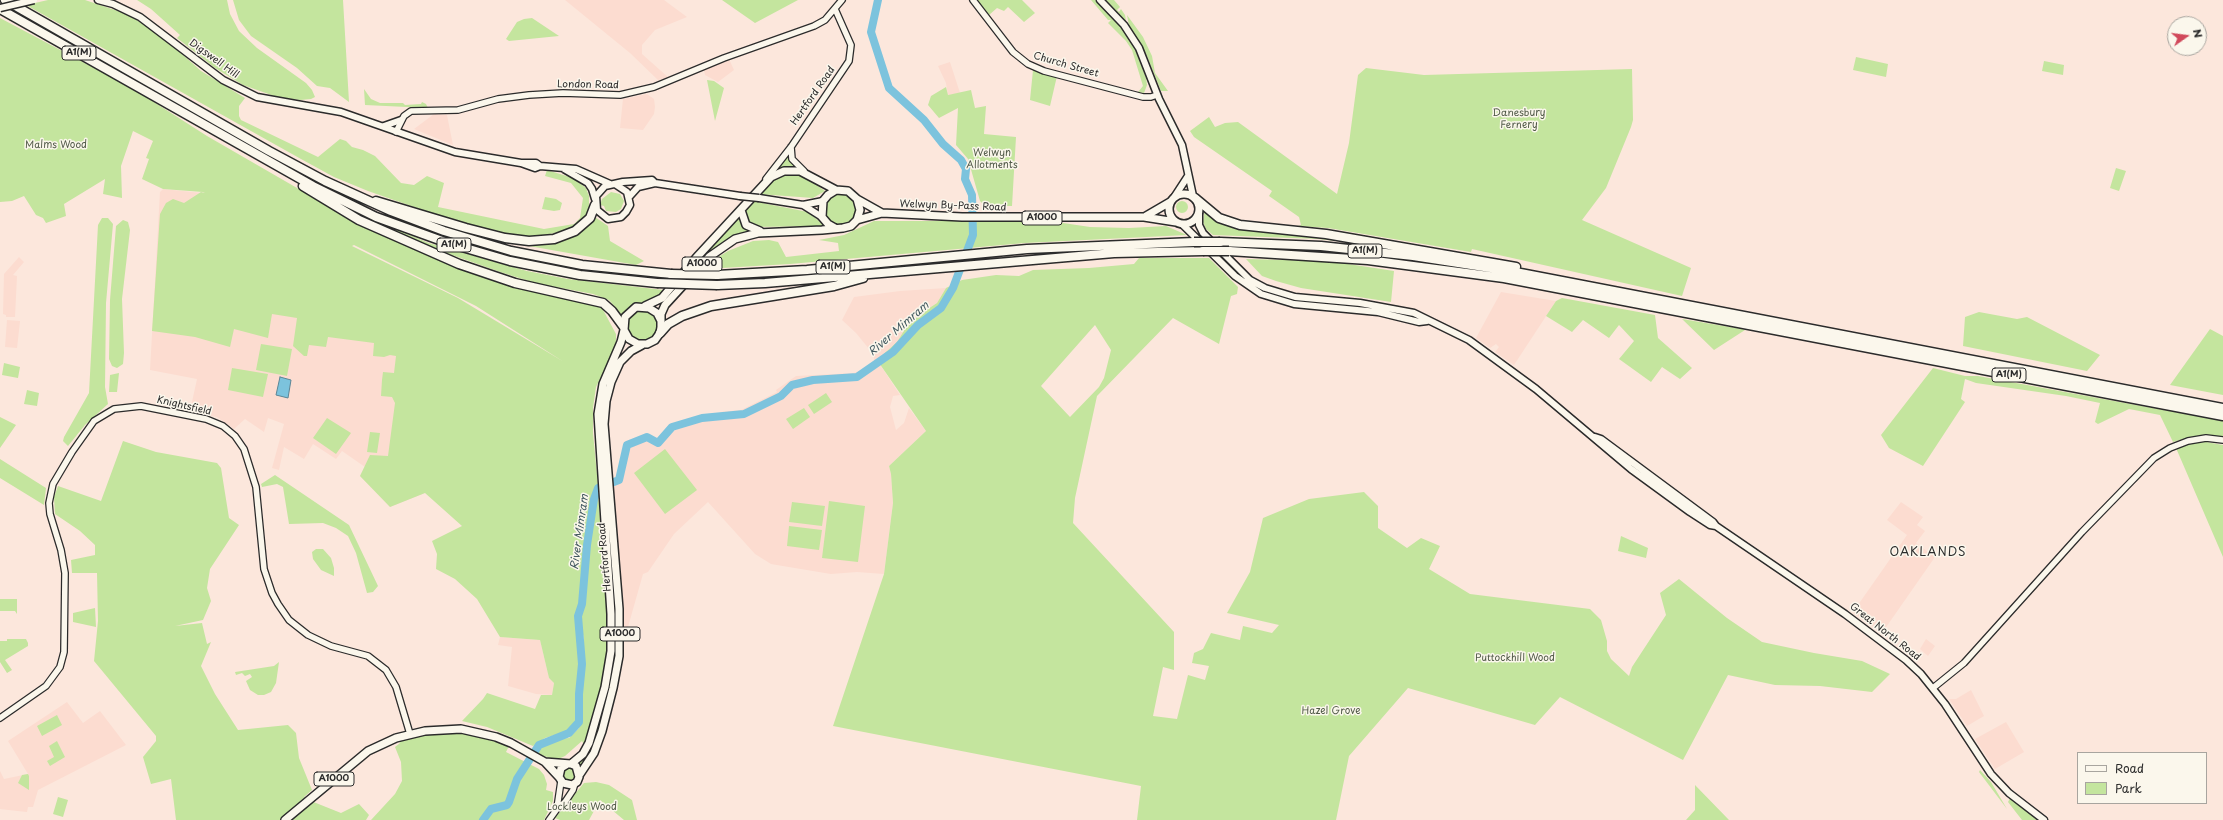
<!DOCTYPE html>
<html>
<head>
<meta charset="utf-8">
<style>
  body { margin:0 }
  #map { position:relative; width:2223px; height:820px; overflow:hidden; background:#fce7dc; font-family:"Playpen Sans",sans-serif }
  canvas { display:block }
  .legend { position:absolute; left:2077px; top:752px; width:130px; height:52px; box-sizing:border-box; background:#fbf7ec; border:1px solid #a8a59f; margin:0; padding:5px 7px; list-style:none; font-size:12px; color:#2b2b2b }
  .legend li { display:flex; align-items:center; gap:8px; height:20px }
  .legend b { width:20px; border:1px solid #a8a59f }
  .north { position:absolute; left:2167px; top:16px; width:40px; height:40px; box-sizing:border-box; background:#fbf7ec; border:1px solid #a8a59f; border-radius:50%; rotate:76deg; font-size:11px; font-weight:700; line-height:16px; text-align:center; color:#2b2b2b }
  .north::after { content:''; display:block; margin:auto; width:14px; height:18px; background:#d1495b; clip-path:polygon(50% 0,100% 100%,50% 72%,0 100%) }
</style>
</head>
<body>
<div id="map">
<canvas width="2223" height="820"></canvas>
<ul class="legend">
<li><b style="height:5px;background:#fbf7ec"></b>Road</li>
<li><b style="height:11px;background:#c4e59e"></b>Park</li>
</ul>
<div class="north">N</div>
</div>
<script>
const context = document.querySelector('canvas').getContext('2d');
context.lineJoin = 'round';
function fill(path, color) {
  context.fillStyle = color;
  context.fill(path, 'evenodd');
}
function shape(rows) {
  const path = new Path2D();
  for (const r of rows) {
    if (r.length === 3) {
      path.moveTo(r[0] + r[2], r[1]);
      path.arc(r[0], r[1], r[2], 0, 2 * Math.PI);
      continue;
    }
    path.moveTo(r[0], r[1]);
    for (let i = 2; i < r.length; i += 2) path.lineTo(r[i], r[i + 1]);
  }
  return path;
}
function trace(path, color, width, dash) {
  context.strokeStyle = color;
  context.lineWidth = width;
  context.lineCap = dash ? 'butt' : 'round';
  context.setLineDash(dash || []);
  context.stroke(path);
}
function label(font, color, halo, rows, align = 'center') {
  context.font = font + ' "Playpen Sans",sans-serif';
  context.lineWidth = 3;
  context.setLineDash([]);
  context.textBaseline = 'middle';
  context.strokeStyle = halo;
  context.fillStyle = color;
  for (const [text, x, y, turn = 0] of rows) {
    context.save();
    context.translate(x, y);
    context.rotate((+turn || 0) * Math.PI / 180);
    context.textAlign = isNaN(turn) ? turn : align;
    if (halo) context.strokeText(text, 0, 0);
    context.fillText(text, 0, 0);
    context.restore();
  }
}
const built = shape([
  [565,0,664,0,687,17,655,30,642,45,642,54,669,78,658,80,630,53],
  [729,59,734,70,718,82,705,75,704,70,707,68],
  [950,62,960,93,948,95,946,83,938,66],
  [647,94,654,99,655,107,654,114,643,130,620,128,623,99],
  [434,114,447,115,453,145,414,129],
  [163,189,202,193,458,298,504,426,460,471,425,493,390,507,360,476,365,467,342,451,336,459,313,444,304,459,284,447,279,470,272,468,284,424,268,418,264,432,245,419,234,429,217,417,190,411,197,379,150,370,160,192],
  [19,257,24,262,13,275,17,276,15,317,6,317,6,315,3,314,4,274],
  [946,288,937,303,920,314,905,329,897,342,877,360,900,395,893,396,890,407,896,430,904,423,909,408,926,431,889,466,891,474,893,503,884,574,857,572,831,574,771,564,755,554,708,502,674,534,648,572,643,574,624,641,612,485,620,478,629,445,644,440,659,446,670,432,721,415,720,412,741,410,777,392,776,390,796,376,853,373,860,371,874,363,874,355,856,333,842,320,854,297,900,291],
  [1501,292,1556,301,1514,365,1495,352,1499,347,1496,344,1490,348,1476,338],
  [7,320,20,321,17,348,5,347],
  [1901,502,1923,517,1917,525,1925,531,1916,543,1935,557,1882,633,1853,612,1907,535,1887,520],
  [500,637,540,640,549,678,554,683,552,695,536,694,508,686,512,647,498,645],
  [1926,639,1935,646,1928,656,1920,649],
  [1971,690,1984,716,1967,726,1949,699,1956,699],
  [67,702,83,723,100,711,126,745,38,790,33,807,28,807,27,812,0,809,0,771,4,779,28,774,8,741],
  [2006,722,2024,752,1995,769,1975,739]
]);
const green = shape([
  [48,0,85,0,127,14,161,35,201,71,245,98,239,106,239,116,241,120,318,157,340,139,346,141,352,147,363,150,375,156,401,183,414,185,427,176,444,183,438,207,544,229,574,224,580,218,583,198,571,183,545,176,547,170,573,178,586,188,589,196,589,209,586,215,570,229,542,236,522,237,460,223,368,191,334,177,301,159,26,5],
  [137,0,227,0,230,14,239,31,257,48,306,83,312,90,315,97,311,99,300,100,277,97,243,85,215,68,177,38,180,35,151,9],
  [233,0,343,0,349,102,330,88,317,86,297,68,251,36,239,20],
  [722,0,798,0,755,23],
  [977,0,1022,0,1035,13,1024,22,1008,7,1004,11,997,8,989,15],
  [1091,0,1096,0,1115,19,1131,39,1146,78,1147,85,1144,93,1138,92,1143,86,1132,50,1126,41,1108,23,1111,20,1108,20],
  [1103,0,1114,0,1120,7,1117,10,1119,12,1121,9,1125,15,1127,26],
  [1127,15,1143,37,1152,56,1155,73,1168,91,1161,91,1147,56,1129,26],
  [0,18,132,88,207,136,349,218,447,262,602,308,616,334,616,342,615,349,596,387,593,408,593,433,598,485,593,497,589,516,580,605,575,615,581,675,584,661,582,648,584,639,579,616,587,587,585,587,587,577,585,571,588,564,587,555,595,504,598,492,609,635,606,672,585,746,582,741,565,756,556,760,535,753,543,744,549,745,555,739,569,738,579,728,582,716,580,683,577,707,580,716,578,724,571,730,545,738,533,746,487,727,462,721,483,699,487,693,535,709,541,695,552,695,554,683,549,678,540,640,500,637,477,599,455,579,436,569,437,554,432,541,462,526,425,493,390,507,360,476,370,455,388,456,395,403,392,397,381,396,382,380,383,372,394,373,396,356,390,355,384,357,373,356,374,343,328,337,326,347,309,345,307,356,304,356,293,346,297,318,272,314,268,338,234,329,230,347,195,337,152,331,160,214,166,203,173,199,184,203,201,192,205,193,203,192,163,189,142,179,149,159,146,158,153,141,133,131,121,166,122,198,103,194,105,179,64,204,66,216,46,223,43,218,36,215,24,196,12,201,0,202],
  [354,245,476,306,564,362,458,298,352,246],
  [532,18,559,36,509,41,506,39,517,22,524,19],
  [1856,57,1888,64,1886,77,1853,70],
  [2044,61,2064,65,2063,75,2042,71],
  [1366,68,1424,75,1632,69,1633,120,1631,127,1606,188,1582,220,1691,268,1682,296,1472,249,1471,252,1328,228,1298,226,1301,225,1299,217,1269,196,1272,191,1194,137,1190,131,1209,117,1215,127,1225,123,1238,122,1337,194,1349,143,1358,75],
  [1033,70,1057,76,1050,106,1030,100],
  [707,80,714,81,724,88,715,121],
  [946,87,948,95,971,90,975,108,986,106,984,134,1016,137,1012,206,985,206,980,201,968,159,956,145,958,108,939,118,928,105,931,96],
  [364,89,371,99,380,103,403,103,405,105,421,104,422,102,426,104,428,108,365,105],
  [789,152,792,163,796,167,789,167,774,172],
  [2116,168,2126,171,2119,191,2110,188],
  [796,174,805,177,825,191,813,198,758,194,767,184,776,177],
  [611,192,620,194,624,201,621,209,616,212,606,211,604,206,600,205,602,199],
  [840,209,16],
  [545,197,556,199,562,203,560,210,554,211,542,209],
  [1182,207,6],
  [752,201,808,212,825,226,754,227,749,225,745,211],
  [1205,209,1224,223,1235,227,1318,235,1354,243,1318,239,1213,235,1206,229,1203,222],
  [741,215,752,231,726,241,707,255,704,253],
  [595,217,608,226,610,241,644,261,636,265,529,246,530,243,587,226],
  [102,218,108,218,113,224,106,303,105,387,108,404,85,425,68,446,63,441,64,437,89,393,98,225],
  [123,220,128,222,130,230,122,299,124,353,123,364,117,368,112,366,109,359,110,300,116,226],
  [374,220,429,243,527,271,568,279,664,290,659,296,647,303,629,307,622,315,609,300,593,294,535,283,500,272,438,250,373,221],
  [874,221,1050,221,1090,227,1129,228,1166,226,1187,235,1025,243,790,264,705,269,712,261,728,251,753,241,769,240,778,242,786,257,839,251,838,243,819,240,844,235],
  [1139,258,1209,258,1238,287,1237,294,1231,296,1219,344,1173,318,1097,396,1075,498,1073,523,1174,632,1174,670,1163,667,1153,716,1177,719,1188,675,1205,680,1209,666,1192,663,1194,653,1203,649,1211,633,1240,640,1243,626,1272,633,1279,625,1227,613,1250,572,1263,518,1309,499,1364,492,1378,506,1378,528,1407,548,1421,538,1440,546,1429,569,1470,594,1590,609,1601,620,1607,641,1607,651,1611,659,1629,676,1632,667,1666,615,1660,593,1679,579,1727,618,1762,642,1814,653,1862,661,1890,674,1872,692,1820,686,1775,685,1728,675,1683,760,1560,697,1535,725,1408,688,1349,756,1336,820,1137,820,1141,786,833,726,884,574,893,503,891,474,889,466,926,431,877,360,897,342,905,329,920,314,937,303,946,288,962,280,996,275,1019,276,1033,270,1089,268,1134,264],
  [1095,325,1111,350,1104,378,1099,387,1070,417,1041,386],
  [1246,259,1329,261,1394,271,1391,302,1301,288,1276,281,1262,276],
  [1562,298,1655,315,1658,338,1692,368,1680,379,1662,367,1651,382,1619,359,1634,341,1619,325,1609,338,1583,320,1572,332,1546,316,1556,301],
  [642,326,15],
  [1979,312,2017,319,2027,317,2100,355,2087,371,1963,346,1965,317],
  [1682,319,1742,329,1745,330,1714,350],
  [2210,329,2223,336,2223,395,2170,385],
  [261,344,292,349,287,376,256,370],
  [4,363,20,367,18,378,2,375],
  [232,368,268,374,263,397,228,390],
  [1933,368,1965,376,1978,376,2223,421,2223,437,2194,436,2173,442,2160,415,2129,409,2098,424,2095,422,2100,403,2066,396,1976,383,1965,379,1961,399,1965,402,1923,466,1889,448,1881,435],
  [119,373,117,392,109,392,110,375],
  [27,390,39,393,37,406,24,404],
  [826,393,832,402,814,414,808,405],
  [804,408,810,417,793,429,786,419],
  [0,417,16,425,0,448],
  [327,418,351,433,336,454,313,438],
  [370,432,380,433,377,453,367,452],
  [123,441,156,452,217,463,221,468,229,518,239,525,210,569,207,588,211,601,203,620,175,626,202,623,207,644,211,642,201,666,215,694,238,730,288,725,296,733,299,758,312,790,304,797,308,799,283,820,176,820,171,779,151,784,143,757,156,741,156,736,94,661,98,621,97,573,72,573,71,560,95,555,95,545,80,531,55,514,54,497,58,486,101,501],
  [2206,442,2223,445,2223,557,2176,448,2191,443],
  [665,449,697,490,665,514,634,473],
  [0,459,46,488,44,505,0,478],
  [275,475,349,525,378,586,373,592,367,593,356,553,348,536,336,528,323,523,289,524,283,487,277,484,262,487,261,484],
  [607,486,617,610,618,643,611,687,594,746,581,767,577,763,580,761,611,670],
  [829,501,865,506,858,562,822,558],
  [792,502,825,506,822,526,789,522],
  [789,526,822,530,819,550,787,546],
  [1621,536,1648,548,1646,558,1618,551],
  [316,549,323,549,331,558,334,568,334,576,321,570,313,559,312,552],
  [0,599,17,599,17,614,15,611,0,611],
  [95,608,96,627,73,622,73,613],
  [7,639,26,639,28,643,28,646,5,660,12,670,7,673,0,662,0,641,7,641],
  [279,662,276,683,271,692,264,695,258,695,250,690,246,681,252,677,250,674,245,676,242,673,236,675,235,672,274,666],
  [57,715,62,725,42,736,37,726],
  [461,732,481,735,509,746,506,752,539,769,544,775,547,784,546,790,553,792,553,801,544,820,371,820,395,794,402,781,401,762,395,747,400,743,399,740,431,733],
  [57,741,65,757,50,766,47,761,54,757,49,746],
  [569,774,7],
  [1980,770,1991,782,2007,809,1979,772],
  [28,774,29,776,29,790,18,783,22,775],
  [596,782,609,785,632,800,637,820,624,820,600,800,589,820,560,820,555,818,584,783],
  [1695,785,1729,820,1686,820,1695,810],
  [58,797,68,800,63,817,53,814],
  [2010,798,2022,808,2038,820,2022,820,2008,802],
  [311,801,341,813,359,804,369,815,366,820,290,820]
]);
const water = shape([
  [280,377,291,380,288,398,276,395,280,377]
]);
const river = shape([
  [483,820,491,809,507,805,509,802,517,779,539,745,569,733,579,722,579,694,582,664,578,616,582,604,587,545,594,499,598,488,619,480,627,445,647,437,658,443,672,427,702,418,744,414,781,396,792,385,813,380,857,377,893,352,918,325,941,308,953,288,973,235,972,195,965,179,966,169,961,160,943,144,924,120,889,88,871,32,878,0]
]);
const tertiary = shape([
  [973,0,1013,52,1028,64,1044,71,1143,97,1151,97,1157,95],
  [396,132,404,116,411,111,458,110,498,99,529,95,563,93,620,95,654,87,724,58,814,26,825,20,842,0],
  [791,147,792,159,804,171],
  [766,179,791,147,849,61,851,45,835,9],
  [1933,688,1964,663,2082,532,2154,458,2170,448,2188,441,2206,438,2223,440],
  [0,718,46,686,60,667,64,652,65,573,61,550,50,514,49,503,53,484,72,452,94,421,114,409,141,406,206,419,223,426,235,436,244,449,256,487,264,569,272,593,278,604,289,620,308,635,331,646,368,656,386,670,396,687,410,734],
  [557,808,561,781],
  [549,820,557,809,565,802,573,790,575,783]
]);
const secondary = shape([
  [98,0,113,4,140,17,223,80,257,97,341,112,455,152,521,163,536,163,540,166],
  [1100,0,1124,25,1139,48,1159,99,1182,145,1193,196],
  [384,126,401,120],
  [521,163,535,168,540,166,576,169,610,184],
  [564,169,588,183,592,189,595,199],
  [615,184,627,192,630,205,626,212,621,217,608,219,597,210,596,196,605,186,623,182,652,180,655,183,740,196],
  [1175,196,1188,176],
  [629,197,638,187,655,183],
  [759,198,803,205,823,201],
  [803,205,822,217],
  [1199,212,1199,225,1203,233,1250,280,1265,288,1295,297,1360,303,1414,313,1469,340,1536,389,1631,469,1690,512,1710,525,1716,526],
  [1182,224,1235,276,1261,294,1294,304,1378,312,1419,322,1427,321],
  [1595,437,1601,439,1713,522,1716,526,1845,614,1906,660,1921,674,1945,704,1991,774,2009,793,2044,820]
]);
const primary = shape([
  [1184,209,15],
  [857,199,882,213],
  [741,210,746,225,760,231],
  [1146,216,1170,202],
  [857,220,882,213,962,217,1144,217,1176,222],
  [645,306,662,298,696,258,771,177,784,171,800,171,836,190],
  [661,321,657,313,649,308,636,307,625,317,624,330,629,339,638,344,647,344,655,340,660,333,661,327,661,314,665,305,709,257,735,239,758,233,822,230,843,228,851,226,857,220,860,210,857,199,848,191,836,190,828,195,823,201,822,217,828,224,835,228],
  [545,762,571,764,576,766,579,777,577,782,572,785,563,783,559,777,561,768,566,765],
  [571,764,583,754,589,743,605,687,611,651,611,614,598,414,603,384,621,342,624,330],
  [580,774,594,753,602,731,613,688,619,656,619,609,604,424,606,401,611,382,620,362,631,351,642,345],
  [285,820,368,751,396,738,425,731,461,729,496,737,511,743,545,762,559,777]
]);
const motorway = shape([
  [5,0,269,151,325,181,391,211,444,231,511,251,582,265,671,274],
  [0,9,313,186,376,217,445,242,510,261,580,275,657,283],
  [303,186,359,220,459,264,515,283,603,303,612,311,623,326],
  [1195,198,1219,218,1240,225,1326,234,1516,267],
  [376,201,466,228,505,238,529,241,554,239,575,231,590,218,595,205],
  [1220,242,1321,246,1413,256,1510,271,2223,408],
  [1229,251,1368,260,1504,278,2223,416],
  [717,275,807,270,1027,249,1194,242],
  [717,285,765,283,1114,253,1203,251],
  [660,333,668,324,682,316,711,306,834,286,863,278]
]);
const secondaryBridge = shape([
  [0,8,34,0],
  [740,196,759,198]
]);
const motorwayBridge = shape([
  [1194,242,1220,242],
  [1203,251,1229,251],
  [671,274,717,275],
  [657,283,717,285]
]);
const shields = [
  [79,53,34],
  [1042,218,40],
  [454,245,34],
  [1365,251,34],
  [702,264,40],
  [833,267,34],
  [2009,375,34],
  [620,634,40],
  [334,779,40]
];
const shieldNames = [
  ["A1(M)",79,53],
  ["A1000",1042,218],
  ["A1(M)",454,245],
  ["A1(M)",1365,251],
  ["A1000",702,264],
  ["A1(M)",833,267],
  ["A1(M)",2009,375],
  ["A1000",620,634],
  ["A1000",334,779]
];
const streetNames = [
  ["Digswell Hill",214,59,36],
  ["Church Street",1066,65,16],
  ["London Road",588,85,1],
  ["Hertford Road",813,96,-55],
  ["Welwyn By-Pass Road",953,206,2],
  ["Knightsfield",184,406,13],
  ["Hertford Road",605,557,-95],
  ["Great North Road",1885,632,38]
];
const parkNames = [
  ["Danesbury",1519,113],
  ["Fernery",1519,125],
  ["Malms Wood",56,145],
  ["Welwyn",992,153],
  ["Allotments",992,165],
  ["Puttockhill Wood",1515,658],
  ["Hazel Grove",1331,711],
  ["Lockleys Wood",582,807]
];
const waterNames = [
  ["River Mimram",899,329,-41],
  ["River Mimram",580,532,-82]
];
const quarterNames = [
  ["OAKLANDS",1928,553]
];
fill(built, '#fcdcd0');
fill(green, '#c4e59e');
fill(water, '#7cc3dd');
trace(water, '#5c8696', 1);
trace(river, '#7cc3dd', 8);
trace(tertiary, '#2b2b2b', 8);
trace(secondary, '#2b2b2b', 9);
trace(primary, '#2b2b2b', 10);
trace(motorway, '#2b2b2b', 11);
trace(tertiary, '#fbf7ec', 5.5);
trace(secondary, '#fbf7ec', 6);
trace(primary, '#fbf7ec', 7);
trace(motorway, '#fbf7ec', 8);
trace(secondaryBridge, '#2b2b2b', 9, []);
trace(motorwayBridge, '#2b2b2b', 11, []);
trace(secondaryBridge, '#fbf7ec', 6);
trace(motorwayBridge, '#fbf7ec', 8);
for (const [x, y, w] of shields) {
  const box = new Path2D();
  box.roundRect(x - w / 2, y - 7, w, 14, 3);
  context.fillStyle = '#fbf7ec';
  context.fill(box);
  trace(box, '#2b2b2b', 1);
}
label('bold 9px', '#2b2b2b', null, shieldNames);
label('10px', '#2b2b2b', '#fbf7ec', streetNames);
label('10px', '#515a48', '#fbf7ec', parkNames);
label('italic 11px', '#435960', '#fbf7ec', waterNames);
context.letterSpacing = '1px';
label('12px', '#2b2b2b', '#fbf7ec', quarterNames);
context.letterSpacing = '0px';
</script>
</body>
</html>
